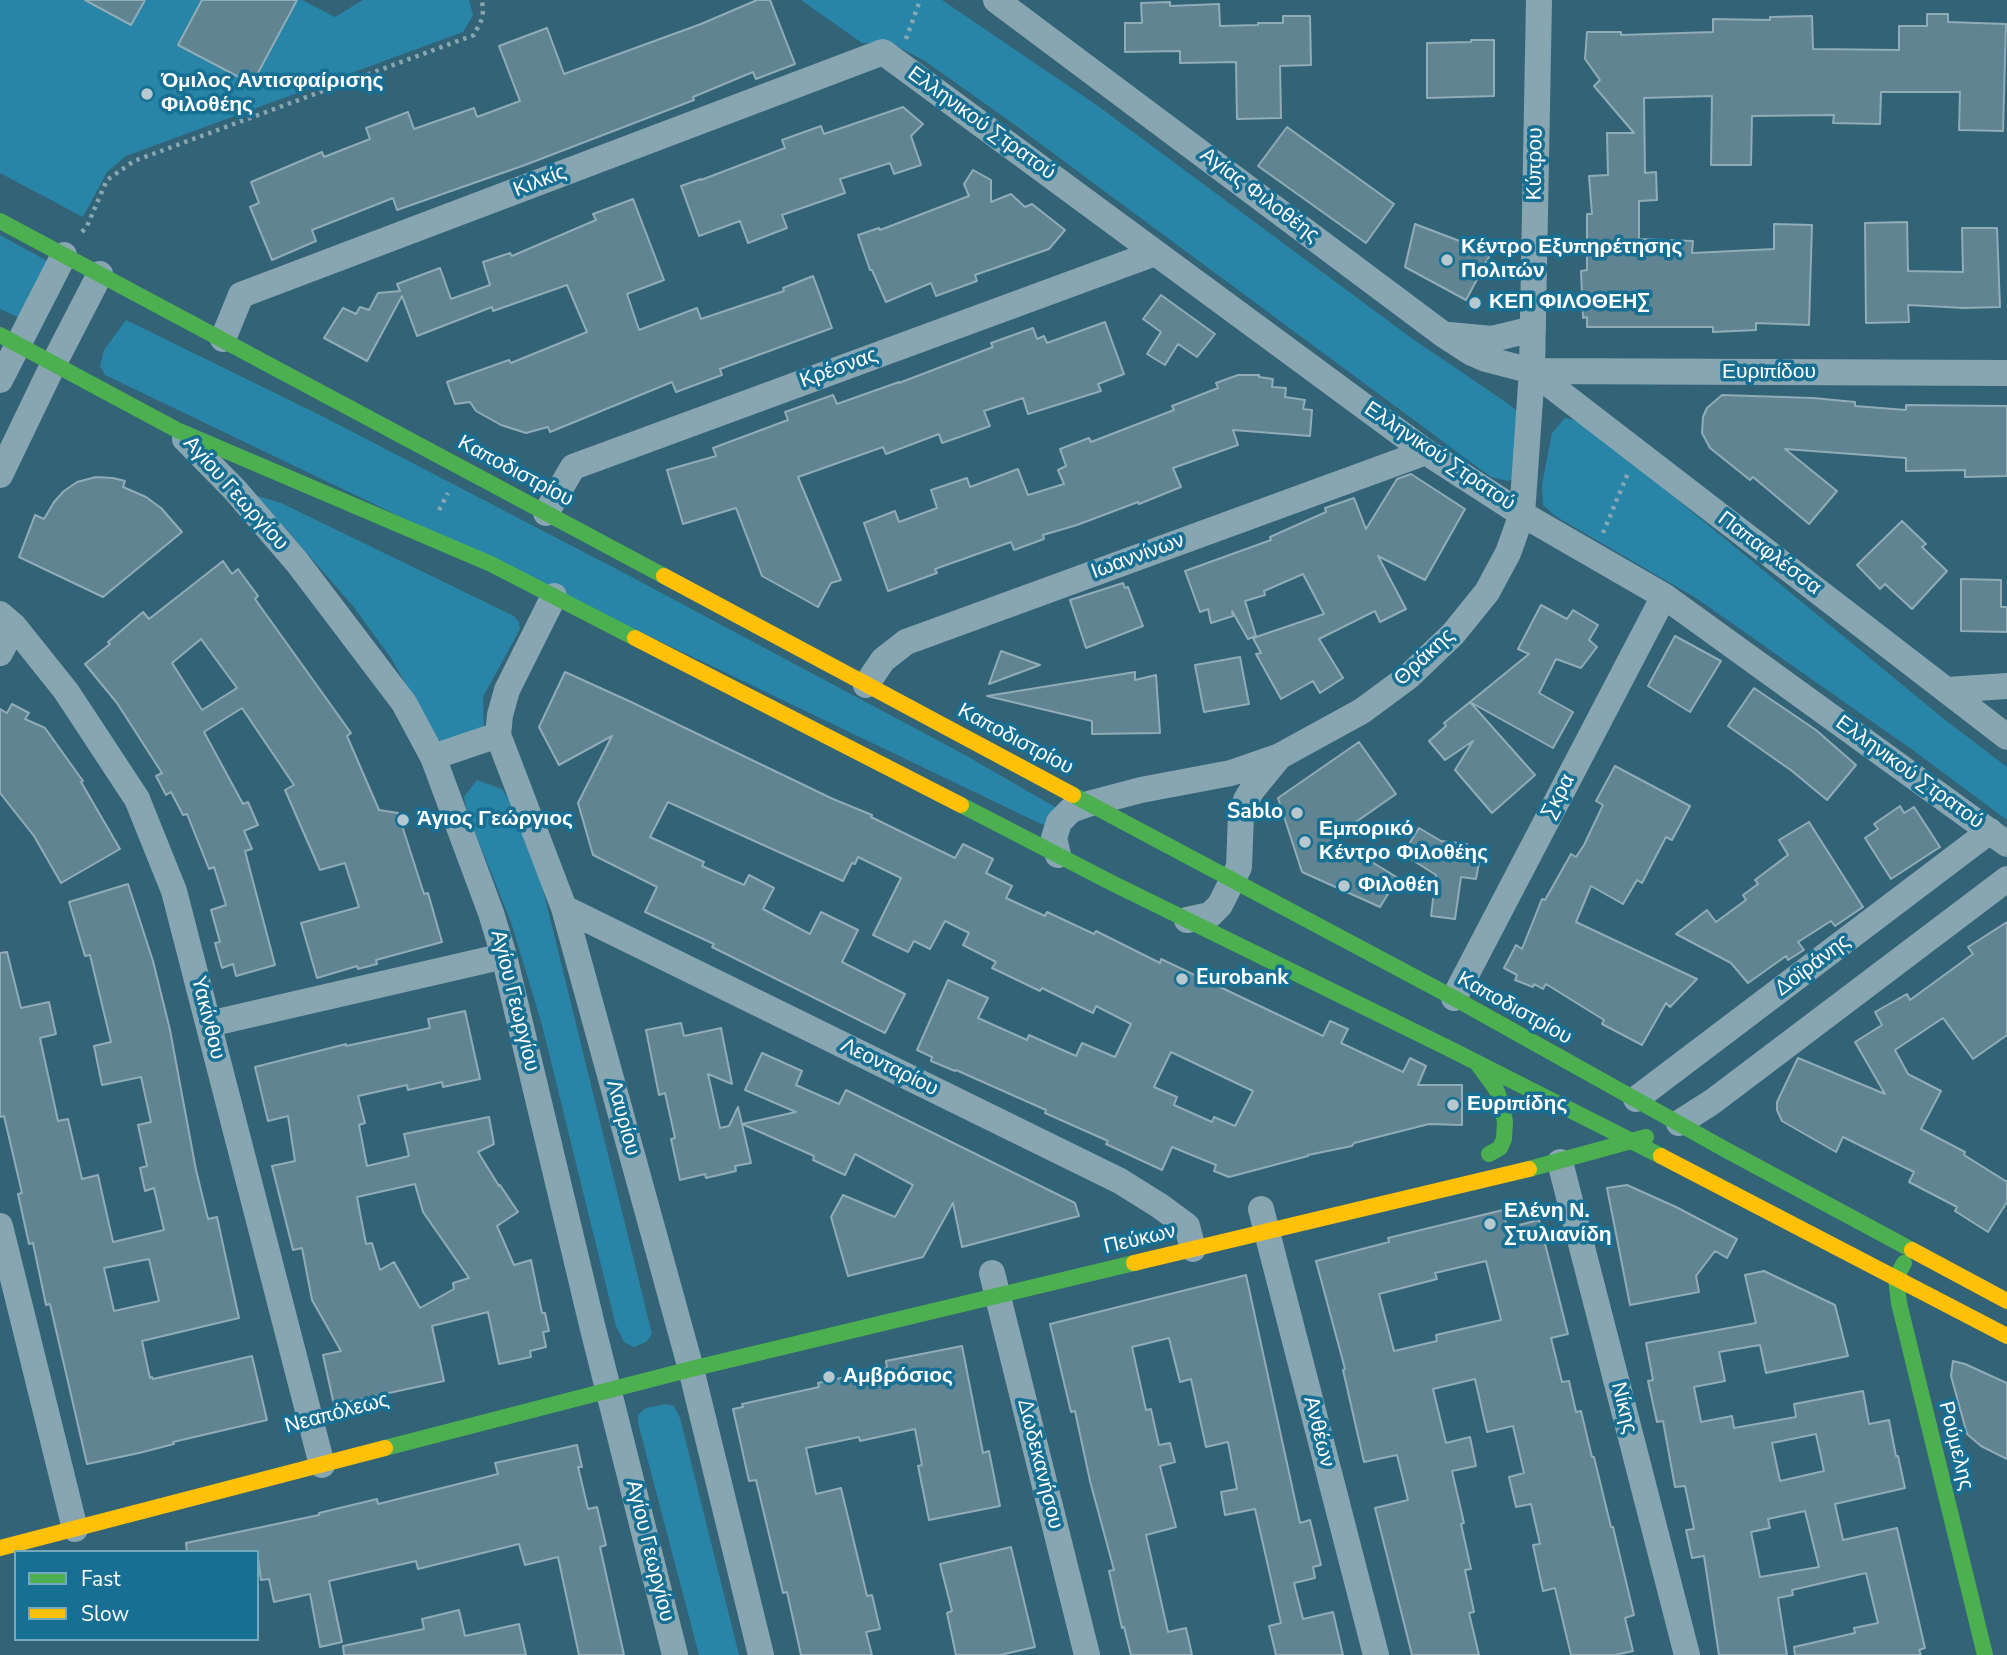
<!DOCTYPE html>
<html>
<head>
<meta charset="utf-8">
<style>
  body { margin:0 }
  #map { position:relative; width:2007px; height:1655px; overflow:hidden; background:#336377; font-family:"Nunito Sans",sans-serif }
  canvas { display:block }
  .legend { position:absolute; left:14px; top:1550px; width:245px; height:91px; box-sizing:border-box; background:#176f93; border:2px solid #74a9be; margin:0; padding:9px 12px; list-style:none; font-size:21px; color:#fff }
  .legend li { display:flex; align-items:center; gap:14px; height:35px }
  .legend b { width:35px; border:2px solid #74a9be }
</style>
</head>
<body>
<div id="map">
<canvas width="2007" height="1655"></canvas>
<ul class="legend">
<li><b style="height:9px;background:#4caf50"></b>Fast</li>
<li><b style="height:9px;background:#ffc107"></b>Slow</li>
</ul>
</div>
<script>
const context = document.querySelector('canvas').getContext('2d');
context.lineJoin = 'round';
function fill(path, color) {
  context.fillStyle = color;
  context.fill(path, 'evenodd');
}
function shape(rows) {
  const path = new Path2D();
  for (const r of rows) {
    path.moveTo(r[0], r[1]);
    for (let i = 2; i < r.length; i += 2) path.lineTo(r[i], r[i + 1]);
  }
  return path;
}
function trace(path, color, width, dash) {
  context.strokeStyle = color;
  context.lineWidth = width;
  context.lineCap = dash ? 'butt' : 'round';
  context.setLineDash(dash || []);
  context.stroke(path);
}
function label(font, color, halo, rows, align = 'center') {
  context.font = font + ' "Nunito Sans",sans-serif';
  context.lineWidth = 7;
  context.setLineDash([]);
  context.textBaseline = 'middle';
  context.strokeStyle = halo;
  context.fillStyle = color;
  for (const [text, x, y, turn = 0] of rows) {
    context.save();
    context.translate(x, y);
    context.rotate((+turn || 0) * Math.PI / 180);
    context.textAlign = isNaN(turn) ? turn : align;
    if (halo) context.strokeText(text, 0, 0);
    context.fillText(text, 0, 0);
    context.restore();
  }
}
const green = shape([
  [0,0,302,0,335,17,363,0,469,0,473,15,463,32,126,156,107,172,83,217,0,173],
  [801,0,942,0,1098,106,1410,337,1510,405,1523,417,1518,476,1508,481,1491,477,1015,125,925,61,891,43,862,43],
  [0,235,47,261,18,317,0,309],
  [126,320,324,417,626,574,965,755,1055,807,1055,820,1049,826,1039,823,105,375,100,366,104,350],
  [1565,418,1583,422,1944,719,2007,767,2007,820,1914,751,1696,598,1555,516,1543,505,1542,485,1552,433],
  [257,496,281,503,514,616,519,622,520,629,483,697,484,730,443,744,434,734,391,658,353,606],
  [477,780,502,789,515,809,539,873,652,1334,646,1342,634,1347,624,1342,616,1326,542,1025,511,922,468,815,464,797],
  [666,1404,674,1406,680,1418,739,1655,699,1655,638,1423,638,1415,646,1408]
]);
const building = shape([
  [85,0,145,0,131,25,85,0],
  [202,0,297,0,252,84,178,45,202,0],
  [757,0,770,0,795,64,756,79,753,72,693,97,694,100,525,165,397,210,393,198,312,230,316,241,272,260,250,207,259,203,251,182,322,152,324,157,370,139,366,128,408,112,414,129,474,108,477,117,520,101,499,46,547,28,564,74,701,24,757,0],
  [1170,2,1170,6,1219,4,1220,26,1258,25,1258,23,1283,23,1283,16,1310,16,1311,65,1280,66,1281,118,1237,119,1236,62,1180,63,1180,51,1125,52,1125,23,1142,23,1141,3,1170,2],
  [1927,14,1948,14,1948,22,2006,24,2003,131,1959,130,1960,92,1881,92,1880,124,1833,123,1834,115,1752,116,1751,165,1711,165,1712,96,1644,98,1645,173,1656,172,1657,200,1639,201,1639,239,1693,241,1692,253,1774,249,1774,224,1812,225,1809,325,1756,323,1756,330,1713,332,1713,327,1587,327,1587,317,1583,318,1581,271,1587,270,1587,214,1592,214,1589,176,1608,175,1607,133,1634,133,1594,86,1600,80,1585,59,1587,32,1621,32,1621,35,1713,32,1713,19,1770,20,1770,17,1812,16,1813,49,1899,50,1899,26,1927,26,1927,14],
  [1471,40,1494,40,1494,96,1427,98,1427,43,1471,42,1471,40],
  [903,107,923,124,911,136,921,165,894,174,890,163,840,179,845,193,782,215,787,228,748,243,740,221,699,236,681,186,701,179,701,180,785,148,782,140,821,126,824,134,903,107],
  [1287,127,1394,204,1366,243,1258,166,1287,127],
  [973,170,991,180,991,202,1011,194,1025,207,1032,204,1065,230,1049,249,975,275,977,281,936,296,931,283,886,302,872,270,870,270,858,235,879,228,880,230,969,196,964,184,973,170],
  [633,199,664,280,627,294,639,330,697,308,701,319,784,291,783,288,813,276,832,328,720,369,722,375,676,392,672,382,550,432,548,427,526,433,501,425,476,411,470,402,455,404,447,382,509,360,511,363,587,332,567,285,493,311,492,307,417,336,402,296,367,361,324,338,343,308,356,314,360,307,369,310,378,293,400,291,397,284,440,268,451,299,490,285,483,262,510,253,512,256,596,220,593,214,633,199],
  [1907,222,1908,271,1963,272,1962,228,1997,228,2000,307,1964,308,1908,305,1909,322,1866,323,1865,223,1907,222],
  [1415,224,1491,253,1466,300,1405,267,1415,224],
  [1161,295,1215,334,1197,357,1178,344,1165,365,1147,354,1161,332,1143,319,1161,295],
  [1105,322,1124,374,1098,384,1101,391,1028,414,1023,398,984,411,990,426,965,435,942,443,939,434,886,454,883,447,798,477,841,580,831,583,818,607,762,576,736,508,683,524,667,470,716,456,713,448,788,420,785,412,833,395,837,404,899,382,899,383,993,347,991,343,1033,328,1037,339,1044,336,1047,343,1105,322],
  [1238,375,1259,375,1259,377,1273,379,1272,387,1286,388,1285,397,1305,400,1303,409,1312,410,1310,436,1233,430,1238,445,1173,468,1181,487,1139,504,1138,502,1077,525,1043,535,1044,539,1014,550,1011,542,935,569,937,573,888,591,864,523,895,511,899,522,937,508,931,490,967,478,970,487,1018,469,1028,495,1064,484,1058,470,1066,466,1060,449,1089,438,1091,442,1174,410,1172,406,1218,388,1216,383,1238,375],
  [1722,395,1813,398,1855,402,1855,406,1906,410,1906,405,2007,406,2007,476,1965,477,1965,470,1906,471,1906,458,1785,449,1837,491,1809,524,1753,477,1750,480,1710,448,1702,433,1703,417,1707,408,1722,395],
  [1411,474,1465,509,1425,580,1378,556,1406,609,1380,622,1375,611,1319,639,1343,678,1320,693,1313,681,1281,699,1256,654,1261,653,1253,638,1324,614,1303,574,1264,591,1265,595,1245,601,1256,636,1248,639,1232,611,1233,616,1211,623,1208,609,1200,612,1185,571,1271,540,1270,537,1326,512,1325,508,1354,498,1366,529,1397,479,1411,474],
  [96,477,113,478,125,481,123,487,146,497,161,508,182,532,103,597,19,557,35,515,44,519,54,502,64,491,77,482,96,477],
  [1902,521,1926,544,1922,547,1947,571,1912,609,1885,584,1880,589,1857,565,1902,521],
  [223,561,232,574,238,569,258,596,255,599,351,733,347,736,379,810,398,813,424,894,428,893,442,942,376,960,377,964,358,969,357,966,317,978,301,923,359,907,345,863,320,870,285,790,294,785,242,708,204,732,243,804,248,802,258,825,244,831,252,849,245,851,275,965,236,976,233,964,222,968,215,943,220,942,211,910,226,905,214,867,209,869,187,814,183,815,171,792,166,795,156,776,162,773,117,703,85,664,110,644,108,642,143,612,149,619,223,561],
  [201,639,237,688,202,710,172,663,201,639],
  [1961,579,2001,580,2001,607,2007,607,2007,632,1961,631,1961,579],
  [1123,583,1125,588,1128,587,1143,626,1086,648,1070,600,1123,583],
  [1541,605,1567,619,1573,610,1598,625,1589,640,1597,647,1581,668,1556,659,1539,693,1573,712,1553,748,1470,702,1529,654,1518,649,1541,605],
  [1675,636,1721,661,1690,712,1648,686,1675,636],
  [1001,651,1040,665,989,684,1001,651],
  [1240,657,1249,704,1204,712,1195,665,1240,657],
  [565,672,629,701,833,799,872,815,871,817,955,858,963,844,993,859,986,873,1012,886,1006,898,1045,916,1047,912,1094,934,1096,931,1160,963,1161,959,1323,1036,1330,1021,1348,1029,1341,1043,1403,1072,1410,1058,1426,1066,1418,1085,1462,1085,1462,1125,1429,1124,1354,1143,1352,1146,1308,1155,1308,1156,1229,1177,1214,1171,1216,1165,1172,1147,1162,1170,1106,1144,1108,1141,1045,1113,1046,1110,956,1070,955,1071,931,1061,932,1057,917,1050,948,980,988,998,978,1018,1027,1040,1029,1035,1076,1056,1082,1043,1115,1057,1131,1024,1096,1006,1093,1013,1042,988,1040,991,992,968,996,962,963,945,969,933,945,921,930,949,914,941,908,952,873,935,901,878,858,857,855,864,852,863,843,881,668,802,650,837,704,862,702,866,744,885,749,875,774,888,763,909,810,934,821,912,858,930,842,962,905,994,885,1033,712,947,714,944,645,912,657,887,593,855,578,803,612,736,559,765,539,727,565,672],
  [1171,1052,1253,1091,1235,1126,1214,1117,1212,1122,1174,1105,1177,1097,1154,1087,1171,1052],
  [1135,672,1135,680,1156,675,1160,733,1092,734,1092,721,987,696,1135,672],
  [1754,688,1816,730,1856,765,1827,800,1792,771,1728,726,1754,688],
  [1470,702,1535,775,1492,813,1455,770,1473,741,1445,760,1429,741,1446,726,1444,723,1470,702],
  [12,704,29,713,25,719,45,728,83,781,81,782,120,849,61,883,34,836,0,793,0,709,7,713,12,704],
  [1359,742,1396,794,1333,838,1398,878,1380,907,1302,872,1278,798,1359,742],
  [1615,766,1690,806,1672,840,1666,837,1642,883,1637,880,1623,904,1591,886,1576,922,1697,979,1670,1007,1666,1003,1642,1045,1602,1024,1604,1020,1546,984,1543,989,1534,984,1533,987,1515,980,1517,975,1504,968,1516,945,1522,949,1542,899,1545,900,1571,854,1576,857,1584,845,1603,805,1596,801,1615,766],
  [1900,806,1904,813,1914,807,1940,847,1891,879,1865,838,1878,829,1874,824,1900,806],
  [1809,822,1863,907,1835,926,1831,921,1798,942,1804,950,1788,960,1786,956,1748,983,1731,963,1676,934,1707,910,1716,922,1746,900,1743,895,1758,884,1755,880,1788,855,1779,840,1809,822],
  [1419,828,1441,841,1467,844,1455,853,1480,857,1476,879,1461,877,1455,919,1431,916,1436,875,1403,854,1419,828],
  [128,884,153,961,170,1030,196,1170,208,1219,217,1217,239,1318,142,1341,150,1378,152,1377,153,1379,252,1356,267,1420,173,1442,174,1444,139,1453,87,1464,50,1304,46,1305,33,1243,29,1244,18,1194,22,1193,4,1116,0,1117,0,953,7,952,21,1008,49,1002,56,1034,40,1038,58,1121,68,1119,82,1179,98,1175,113,1242,164,1230,154,1188,145,1191,140,1168,147,1166,138,1125,151,1122,141,1077,102,1085,94,1046,111,1042,90,955,85,956,69,902,128,884],
  [149,1259,159,1301,114,1311,104,1268,149,1259],
  [2007,922,2007,1035,1973,1059,1943,1018,1895,1050,1908,1074,1941,1091,1921,1129,1965,1152,1964,1155,2007,1182,2007,1202,1988,1232,1955,1211,1957,1207,1909,1182,1914,1172,1843,1137,1836,1152,1782,1121,1777,1110,1777,1102,1798,1058,1885,1094,1855,1042,1882,1025,1875,1012,1907,994,1910,1000,1973,954,1968,947,2007,922],
  [465,1011,480,1079,443,1087,442,1082,408,1090,407,1085,358,1096,365,1123,359,1125,367,1166,409,1156,404,1134,489,1117,494,1144,478,1152,499,1186,500,1185,518,1212,497,1226,514,1265,531,1260,542,1313,545,1313,549,1331,543,1332,546,1347,530,1351,531,1357,499,1364,488,1312,432,1326,444,1381,334,1405,323,1355,341,1351,312,1300,302,1248,293,1250,272,1166,295,1161,288,1116,268,1121,255,1067,346,1044,346,1046,430,1028,428,1019,465,1011],
  [415,1184,423,1212,469,1278,453,1283,454,1289,420,1308,394,1262,380,1270,372,1243,366,1244,357,1197,415,1184],
  [681,1023,684,1036,721,1028,732,1084,708,1074,720,1128,729,1126,738,1107,742,1124,796,1112,745,1090,762,1053,802,1071,796,1085,839,1104,846,1090,1075,1203,1079,1216,962,1247,953,1203,923,1257,848,1276,831,1217,843,1195,895,1217,913,1185,855,1154,845,1175,813,1160,814,1156,742,1124,751,1163,735,1166,736,1171,706,1178,705,1174,680,1180,671,1139,675,1138,665,1093,659,1095,646,1030,681,1023],
  [1627,1185,1676,1207,1737,1239,1727,1258,1715,1251,1696,1276,1699,1292,1630,1305,1607,1188,1627,1185],
  [1503,1210,1507,1228,1539,1220,1568,1334,1551,1338,1562,1382,1569,1381,1576,1412,1581,1411,1592,1457,1594,1457,1611,1527,1613,1527,1634,1615,1625,1618,1633,1651,1615,1655,1571,1655,1555,1588,1543,1591,1533,1545,1540,1544,1531,1504,1516,1507,1509,1477,1524,1473,1513,1426,1487,1432,1475,1379,1433,1389,1446,1443,1470,1437,1476,1466,1452,1471,1464,1523,1461,1524,1471,1569,1465,1570,1474,1612,1469,1613,1479,1655,1412,1655,1375,1508,1408,1500,1397,1455,1364,1462,1343,1370,1345,1369,1316,1261,1389,1242,1388,1238,1503,1210],
  [1486,1261,1501,1320,1436,1335,1437,1341,1394,1351,1379,1294,1437,1279,1435,1273,1486,1261],
  [1764,1271,1835,1305,1848,1356,1766,1373,1760,1345,1719,1352,1725,1381,1694,1387,1701,1422,1732,1416,1734,1428,1796,1417,1794,1404,1863,1391,1869,1424,1889,1420,1896,1456,1898,1456,1905,1488,1835,1504,1843,1540,1897,1528,1925,1648,1919,1650,1921,1655,1795,1655,1794,1647,1855,1633,1854,1628,1878,1623,1866,1573,1792,1590,1793,1595,1778,1598,1787,1655,1719,1655,1704,1556,1692,1558,1686,1530,1694,1529,1685,1486,1675,1487,1663,1421,1657,1422,1648,1381,1653,1380,1646,1343,1756,1323,1745,1275,1764,1271],
  [1816,1434,1824,1471,1780,1481,1772,1443,1816,1434],
  [1805,1511,1819,1567,1760,1577,1751,1532,1770,1528,1768,1519,1805,1511],
  [1246,1275,1300,1523,1310,1520,1321,1565,1313,1567,1315,1578,1294,1583,1303,1619,1333,1612,1343,1655,1276,1655,1269,1626,1281,1623,1255,1509,1225,1515,1221,1492,1237,1489,1228,1442,1206,1447,1191,1379,1180,1382,1169,1338,1132,1347,1146,1410,1151,1409,1159,1445,1170,1443,1175,1462,1160,1466,1176,1527,1146,1535,1168,1632,1186,1628,1192,1655,1131,1655,1124,1627,1122,1628,1109,1571,1114,1570,1090,1481,1075,1411,1071,1412,1050,1324,1246,1275],
  [962,1346,983,1453,989,1451,1000,1506,929,1520,918,1466,922,1465,915,1429,860,1441,859,1437,806,1448,816,1494,841,1488,867,1596,872,1595,880,1629,866,1632,872,1655,801,1655,787,1592,783,1593,756,1480,749,1481,733,1409,743,1407,742,1404,819,1387,818,1383,887,1368,886,1361,962,1346],
  [1953,1361,1965,1364,2007,1383,2007,1459,1981,1446,1967,1434,1951,1376,1953,1361],
  [577,1445,582,1467,578,1467,588,1509,597,1507,606,1545,600,1547,624,1655,579,1655,558,1557,525,1565,519,1544,418,1569,416,1561,329,1581,342,1642,320,1647,310,1594,274,1602,269,1579,261,1580,257,1552,187,1552,186,1543,319,1515,319,1513,377,1499,378,1504,498,1474,495,1463,577,1445],
  [1011,1547,1035,1647,1000,1655,956,1655,947,1613,952,1611,940,1564,1011,1547],
  [459,1610,465,1636,519,1624,526,1655,344,1655,343,1646,424,1629,422,1619,459,1610]
]);
const path = shape([
  [906,39,920,0],
  [82,232,87,226,107,180,134,161,474,35,482,19,483,11,482,0],
  [439,510,448,493],
  [1603,533,1628,473]
]);
const street = shape([
  [996,0,1444,335,1472,353,1486,359,1532,371,2007,373],
  [1449,335,1492,339,1521,332,1533,328],
  [223,339,241,295,883,52,1426,452,1522,514,1664,596,2007,844],
  [1532,371,2007,737],
  [0,380,64,255],
  [185,439,235,490,297,562,404,703,433,757,491,913,504,956,592,1325,675,1655],
  [0,475,53,365,100,274],
  [546,513,573,467,1155,253],
  [554,596,507,690,500,715,498,735,564,908,691,1369,761,1655],
  [0,614,14,626,66,691,137,799,174,891,322,1465],
  [0,653,14,626],
  [866,685,883,660,906,642,1426,452],
  [1947,690,2007,686],
  [433,757,498,735],
  [1058,855,1054,838,1059,822,1071,810,1088,804,1141,790,1231,773,1280,756,1362,711,1408,677,1453,634,1487,592,1508,553,1522,514,1532,371,1539,0],
  [564,908,1120,1181,1160,1206,1187,1226,1193,1249],
  [1187,920,1210,915,1220,905,1239,867,1241,814,1246,800,1252,790,1279,757],
  [1454,998,1664,596],
  [209,1024,504,956],
  [1636,1099,1990,831],
  [1679,1123,1712,1102,2007,879],
  [1560,1162,1687,1655],
  [1261,1209,1376,1655],
  [0,1226,75,1529],
  [992,1273,1087,1655]
]);
const fast = shape([
  [0,221,664,576],
  [0,335,177,430,491,564,635,638],
  [1073,795,1454,998,1728,1151,1912,1250],
  [961,805,1112,883,1450,1049,1661,1156],
  [1477,1063,1496,1089,1502,1105,1505,1122,1504,1139,1500,1148,1489,1154],
  [1529,1169,1646,1137],
  [1904,1263,1896,1278,1899,1303,1985,1655],
  [385,1448,691,1369,1134,1263]
]);
const slow = shape([
  [664,576,1073,795],
  [635,638,961,805],
  [1661,1156,2007,1336],
  [1912,1250,2007,1301],
  [1134,1263,1529,1169],
  [0,1548,385,1448]
]);
const markers = [
  [147,94,7,"#b8c8cf"],
  [1447,260,7,"#b8c8cf"],
  [1475,303,7,"#b8c8cf"],
  [1297,813,7,"#b8c8cf"],
  [403,820,7,"#b8c8cf"],
  [1305,842,7,"#b8c8cf"],
  [1344,886,7,"#b8c8cf"],
  [1182,979,7,"#b8c8cf"],
  [1453,1105,7,"#b8c8cf"],
  [1490,1224,7,"#b8c8cf"],
  [829,1377,7,"#b8c8cf"]
];
const poiNames = [
  ["Όμιλος Αντισφαίρισης",161,82],
  ["Φιλοθέης",161,106],
  ["Κέντρο Εξυπηρέτησης",1461,248],
  ["Πολιτών",1461,272],
  ["ΚΕΠ ΦΙΛΟΘΕΗΣ",1489,303],
  ["Sablo",1283,813,"right"],
  ["Άγιος Γεώργιος",417,820],
  ["Εμπορικό",1319,830],
  ["Κέντρο Φιλοθέης",1319,854],
  ["Φιλοθέη",1358,886],
  ["Eurobank",1196,979],
  ["Ευριπίδης",1467,1105],
  ["Ελένη Ν.",1504,1212],
  ["Στυλιανίδη",1504,1236],
  ["Αμβρόσιος",843,1377]
];
const streetNames = [
  ["Ελληνικού Στρατού",981,124,36],
  ["Κύπρου",1536,164,-89],
  ["Κιλκίς",540,182,-21],
  ["Αγίας Φιλοθέης",1259,196,37],
  ["Κρέσνας",839,369,-20],
  ["Ευριπίδου",1769,373],
  ["Ελληνικού Στρατού",1439,457,34],
  ["Καποδιστρίου",515,472,28],
  ["Αγίου Γεωργίου",235,494,48],
  ["Παπαφλέσσα",1769,554,37],
  ["Ιωαννίνων",1138,557,-20],
  ["Θράκης",1425,658,-43],
  ["Καποδιστρίου",1015,740,28],
  ["Ελληνικού Στρατού",1909,773,36],
  ["Σκρα",1559,797,-62],
  ["Δοϊράνης",1813,966,-37],
  ["Αγίου Γεωργίου",514,1001,76],
  ["Καποδιστρίου",1514,1009,29],
  ["Υακίνθου",207,1018,76],
  ["Λεονταρίου",889,1068,26],
  ["Λαυρίου",622,1118,75],
  ["Πεύκων",1140,1240,-13],
  ["Νίκης",1623,1408,76],
  ["Νεαπόλεως",337,1414,-15],
  ["Ανθέων",1318,1432,76],
  ["Ρούμελης",1955,1446,76],
  ["Δωδεκανήσου",1039,1464,76],
  ["Αγίου Γεωργίου",649,1551,76]
];
fill(green, '#2885a7');
fill(building, '#618492');
trace(building, '#90acb7', 2);
trace(path, '#88a6b2', 4.5, [3.5, 5]);
trace(street, '#88a6b2', 26);
trace(fast, '#4caf50', 16);
trace(slow, '#ffc107', 16);
for (const [x, y, r, color] of markers) {
  const dot = new Path2D();
  dot.arc(x, y, r, 0, 2 * Math.PI);
  context.fillStyle = color;
  context.fill(dot);
  trace(dot, '#176f93', 2.5);
}
label('bold 21px', '#fff', '#176f93', poiNames, 'left');
label('21px', '#fff', '#176f93', streetNames);
</script>
</body>
</html>
